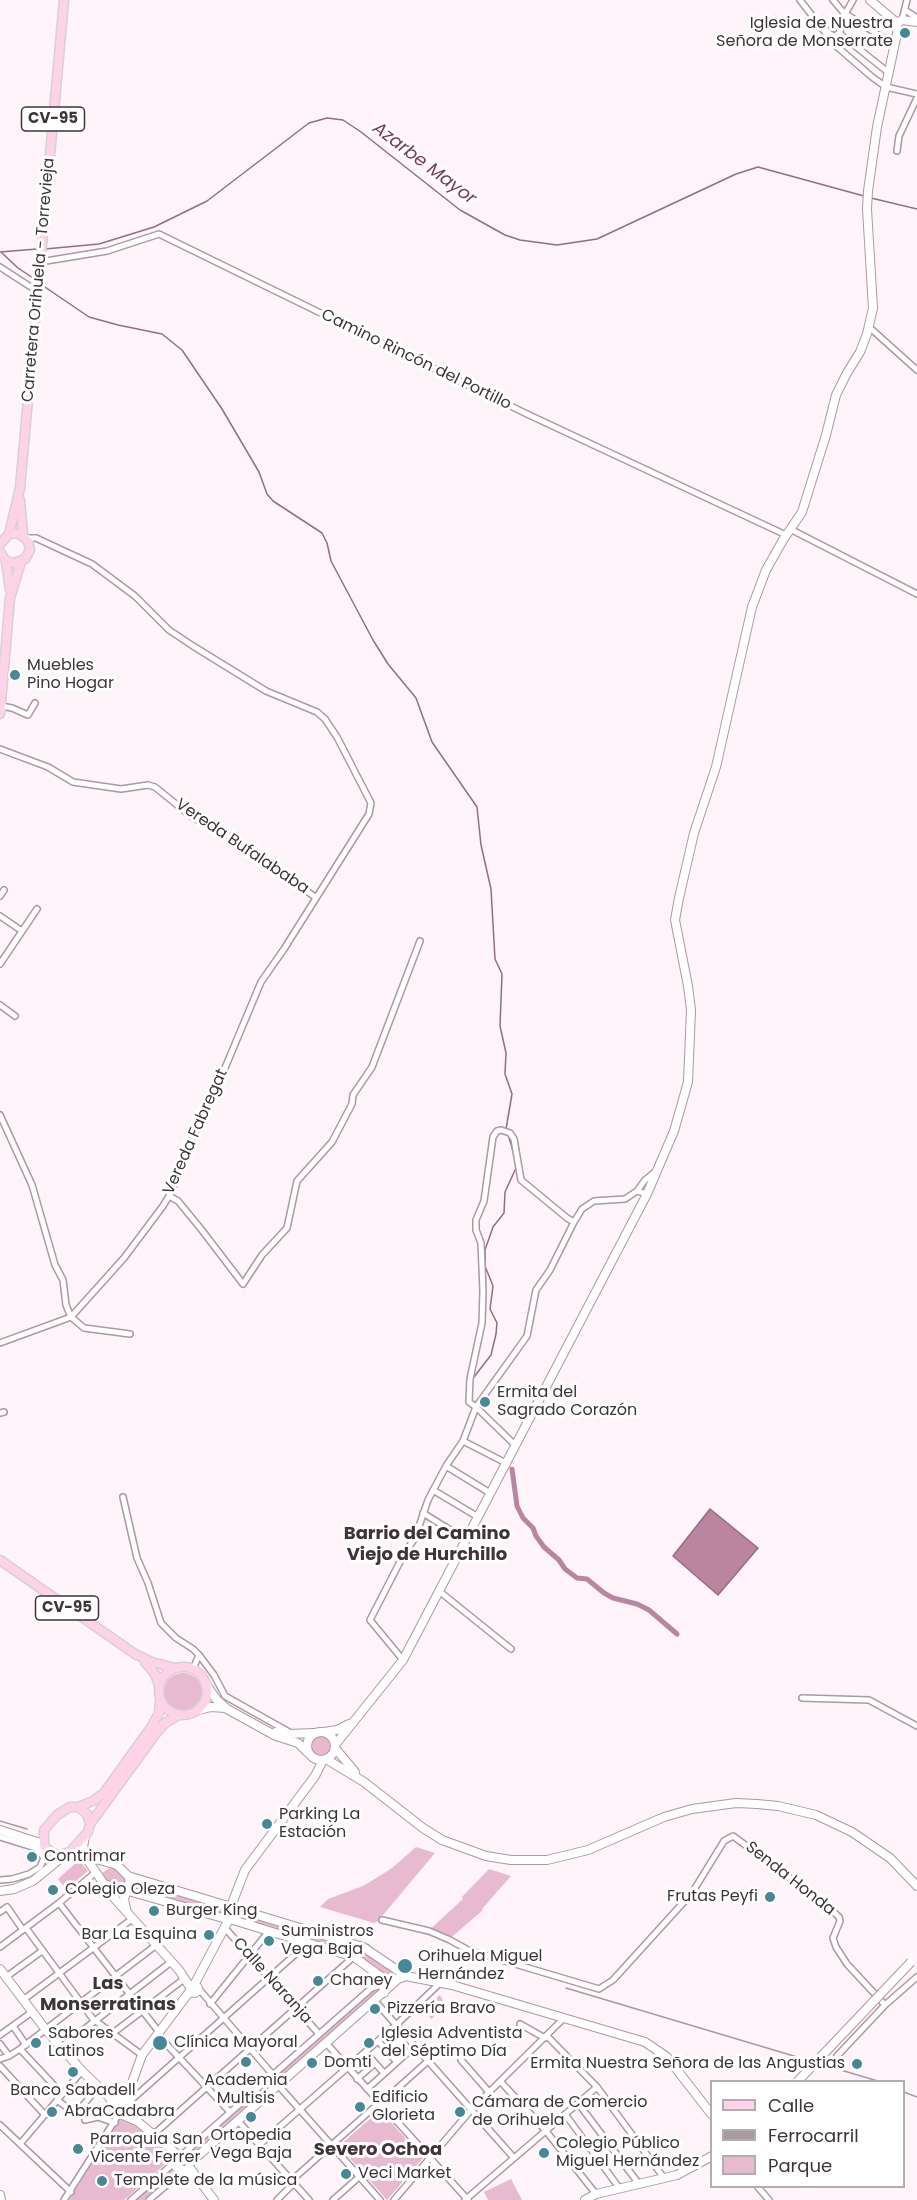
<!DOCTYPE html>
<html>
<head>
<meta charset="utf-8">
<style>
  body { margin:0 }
  #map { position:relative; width:917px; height:2200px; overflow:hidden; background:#fef4f9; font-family:Poppins,sans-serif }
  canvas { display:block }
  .legend { position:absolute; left:710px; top:2080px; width:195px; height:108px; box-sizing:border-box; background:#fff; border:2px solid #b2aeb0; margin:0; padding:8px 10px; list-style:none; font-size:18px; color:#3e3439 }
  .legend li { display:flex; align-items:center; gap:12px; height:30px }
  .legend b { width:30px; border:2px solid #b2aeb0 }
</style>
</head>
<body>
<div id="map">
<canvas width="917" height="2200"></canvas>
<ul class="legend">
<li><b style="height:8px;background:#fed3e8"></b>Calle</li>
<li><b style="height:8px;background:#a59ba0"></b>Ferrocarril</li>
<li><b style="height:16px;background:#e8bad0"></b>Parque</li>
</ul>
</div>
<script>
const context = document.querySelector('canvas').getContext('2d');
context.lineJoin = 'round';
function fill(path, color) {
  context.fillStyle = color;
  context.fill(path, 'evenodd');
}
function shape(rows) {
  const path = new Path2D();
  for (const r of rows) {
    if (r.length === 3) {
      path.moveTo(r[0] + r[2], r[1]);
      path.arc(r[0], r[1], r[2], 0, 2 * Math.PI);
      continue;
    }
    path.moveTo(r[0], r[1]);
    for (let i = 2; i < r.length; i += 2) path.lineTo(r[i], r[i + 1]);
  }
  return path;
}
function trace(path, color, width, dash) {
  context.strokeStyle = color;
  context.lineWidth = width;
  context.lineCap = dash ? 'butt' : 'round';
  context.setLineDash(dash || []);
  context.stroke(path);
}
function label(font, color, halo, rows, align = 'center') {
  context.font = font + ' Poppins,sans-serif';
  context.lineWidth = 6;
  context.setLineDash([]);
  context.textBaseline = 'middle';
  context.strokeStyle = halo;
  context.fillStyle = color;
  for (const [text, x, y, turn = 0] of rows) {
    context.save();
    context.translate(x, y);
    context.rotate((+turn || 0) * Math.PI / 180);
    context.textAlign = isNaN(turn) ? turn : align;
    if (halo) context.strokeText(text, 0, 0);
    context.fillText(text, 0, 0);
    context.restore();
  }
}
const green = shape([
  [183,1692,19],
  [321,1746,10],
  [416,1847,435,1853,378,1921,374,1923,320,1907,328,1899,363,1886,378,1877,392,1868],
  [79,1860,88,1871,66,1889,58,1879],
  [113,1866,125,1877,358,1949,396,1969,390,1980,362,1959,104,1882,102,1873],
  [489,1869,511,1876,482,1909,483,1910,447,1941,425,1934,463,1899,462,1897],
  [377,1987,383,1990,191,2157,189,2152],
  [440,1995,446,2006,431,2019,424,2008],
  [380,2110,423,2158,387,2200,339,2146],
  [124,2118,129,2118,169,2155,171,2159,124,2200,69,2200,118,2121],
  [171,2169,174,2173,144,2200,135,2200],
  [511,2179,522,2200,488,2200,484,2192]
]);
const water = shape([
  [710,1509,758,1548,718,1595,673,1556,710,1509]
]);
const stream = shape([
  [871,198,917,209],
  [45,249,99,244,154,227,207,201,309,123,327,118,343,120,361,132,460,210,505,235,520,240,557,245,597,239,736,174,758,167,864,196],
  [0,252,37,249],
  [2,253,18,268,36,280],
  [42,285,89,317,118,325,162,334,182,350,222,409,259,472,267,494,273,501,322,533,327,543,331,561,373,640,388,664,416,698,432,742,477,807,481,845,491,889,495,959,502,974,500,1026,506,1053,505,1074,512,1094,506,1129],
  [508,1134,514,1155],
  [474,1377,491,1355,496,1334,497,1323,490,1309,493,1286,485,1266,485,1250,493,1227,504,1213,505,1192,516,1168]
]);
const canal = shape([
  [512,1469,517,1506,523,1518,533,1528,536,1536,544,1547,559,1560,565,1569,577,1578,587,1579,604,1593,613,1598,637,1604,649,1610,677,1634]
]);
const street = shape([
  [800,0,835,45,872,77,886,87,917,94],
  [833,0,843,12,877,34,883,38,896,39],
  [905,10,917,18],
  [902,20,907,0],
  [826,30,830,34,835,36,839,33,846,18,845,14,853,0],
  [839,33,889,73],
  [897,151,899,136,917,98],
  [40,262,107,251,159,234,527,414,786,535],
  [0,267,37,291],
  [869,327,917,370],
  [790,529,917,594],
  [1,706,12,708,28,715,35,703],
  [0,749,48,767,73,782,121,789,148,785,155,787,192,817,236,840,315,897],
  [0,896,4,890],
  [0,916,22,931],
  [0,964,37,909],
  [0,1005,15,1016],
  [0,1115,32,1185,55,1265,63,1280,66,1305,71,1317,84,1328,130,1334],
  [637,1191,645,1180,655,1172],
  [169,1196,178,1201,201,1229,243,1284,262,1255,287,1228,297,1181,332,1142,352,1104,353,1095,372,1067,420,941],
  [574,1222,582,1209,594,1201,625,1199,637,1191,647,1194],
  [0,1343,71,1317,124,1258,163,1206,172,1191,180,1164,217,1087,261,982,284,949,369,814,371,803,337,737,325,719,317,712,266,691,193,646,169,630,135,596,92,564,36,538,26,538],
  [0,1413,4,1412],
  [463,1441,506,1463],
  [446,1466,490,1493],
  [433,1490,478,1517],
  [123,1497,137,1558,148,1583,161,1623,176,1638,193,1649,199,1655,214,1675,225,1696,289,1732],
  [423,1513,466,1540],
  [439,1591,511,1649],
  [403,1660,370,1620,404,1554,415,1538,428,1500,446,1466,463,1441,476,1407,527,1336,536,1290,550,1270,574,1222,567,1218,521,1180,514,1139,510,1133,501,1130,497,1131,493,1137,484,1201,476,1220,476,1230,481,1243,483,1291,482,1323,470,1379,469,1402,476,1407,515,1445],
  [193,1669,199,1655],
  [802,1698,869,1700,917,1726],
  [0,1837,36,1848,44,1858,40,1867,29,1874,12,1879,0,1880],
  [90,1888,103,1891,112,1897],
  [77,1891,104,1884],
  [59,1903,159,2032],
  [0,1912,7,1907,23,1930],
  [382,1920,429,1931,450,1940,468,1950,599,1989,613,1980,692,1893,724,1841,733,1836,824,1903,839,1917,840,1921,833,1938,836,1947,847,1964,885,2005],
  [26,1928,93,2019,142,2055],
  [225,1928,319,2034],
  [0,1947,59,1903,96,1872],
  [6,1977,42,1951],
  [198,1988,273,2075],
  [23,2000,132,1919],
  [375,2001,514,2158],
  [210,2004,269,1931],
  [520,2024,545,2038],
  [13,2026,26,2045],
  [113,2033,184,1979],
  [157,2034,230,2112],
  [0,2035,32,2012],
  [547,2036,597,2087,664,2178],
  [378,2041,397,2062],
  [326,2043,468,2200],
  [0,2044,9,2056],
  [60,2048,171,1962],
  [20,2049,62,2094],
  [365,2052,384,2073],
  [388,2052,406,2036],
  [837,2056,885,2005,917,1977],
  [0,2059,9,2056,20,2049,155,1946],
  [461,2060,489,2092],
  [0,2066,45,2115],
  [357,2079,375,2063],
  [501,2082,546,2131,596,2194],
  [278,2085,380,2200],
  [367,2089,415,2046],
  [57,2100,76,2114,98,2087],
  [129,2102,308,1943],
  [578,2103,639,2184],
  [380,2104,428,2061],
  [565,2114,620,2189],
  [85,2120,98,2117,115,2123],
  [238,2121,309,2200],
  [0,2125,71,2192],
  [154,2134,359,1952,367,1948],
  [20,2144,82,2071],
  [259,2145,396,2025,441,1982],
  [183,2154,375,1985],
  [292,2180,379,2103],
  [757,2186,769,2200],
  [64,2200,119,2114],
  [131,2200,174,2163],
  [149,2200,183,2171],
  [277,2200,294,2183],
  [333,2200,359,2177],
  [394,2200,471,2110,564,2018],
  [465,2200,597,2087]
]);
const secondary = shape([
  [870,0,897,23],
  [897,23,902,20,917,22],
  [206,1684,216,1699,227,1709,276,1736,298,1743,308,1753],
  [198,1710,211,1707,226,1708],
  [321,1746,14],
  [276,1732,289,1734,314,1733],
  [324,1732,337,1730,349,1724],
  [335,1745,403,1660,647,1194,674,1131,688,1082,691,1010,688,986,675,920,679,898,694,833,716,767,752,607,766,570,783,540,802,512,826,435,836,395,847,373,860,352,867,334,873,308,867,209,868,191,877,127,898,29,897,23],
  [335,1748,355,1772],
  [326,1759,364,1782,423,1828,442,1840,486,1856,511,1860,547,1860,588,1850,664,1817,692,1809,736,1803,757,1804,778,1806,816,1815,852,1832,890,1858,917,1886],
  [0,1830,37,1842,46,1849],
  [85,1836,83,1847,89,1857,117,1865,128,1876,228,1906],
  [70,1852,86,1858,104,1884,223,1918],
  [106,1885,115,1899,179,1970,190,1987],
  [0,1891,14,1889,33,1881,66,1854],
  [231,1906,245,1870,315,1776,323,1760],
  [234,1908,363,1947,406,1976,452,1985,645,2042,667,2057,712,2115],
  [126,1909,124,1899,130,1880,128,1876],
  [233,1920,354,1957,383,1978,398,1979],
  [0,1969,46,2030,82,2071,109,2097,118,2113,137,2121,178,2155],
  [194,1989,4],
  [194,1985,228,1921],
  [374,1986,379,1984,383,1985,384,1993],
  [111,2098,129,2102,132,2106,131,2112],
  [128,2101,129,2091,142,2055,190,1991],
  [171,2151,175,2159,176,2167,192,2174],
  [191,2162,398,1979,406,1976],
  [189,2167,214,2200],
  [0,2195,1,2200],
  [585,2200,596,2194,677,2175,712,2156]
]);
const primary = shape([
  [20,500,23,535],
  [9,534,20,488,64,0],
  [0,544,9,534,18,533,28,541,30,550,25,559,14,563,6,561,0,552],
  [6,561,10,590],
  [0,714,10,598,21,562],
  [0,1560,135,1654,152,1662,175,1668],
  [145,1662,155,1674,159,1685],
  [183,1691,24],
  [70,1807,78,1807,87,1814,90,1824,88,1832,70,1852,60,1855,52,1853,44,1846,44,1830,57,1815,70,1807],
  [78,1807,93,1801,104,1793,152,1726,159,1713,160,1701],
  [90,1824,157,1732,165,1723,179,1715]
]);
const rail = shape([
  [0,1821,27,1829],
  [566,1988,881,2082],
  [904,2092,917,2097]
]);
const secondaryBridge = shape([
  [797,2082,911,1962]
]);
const markers = [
  [905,33,6,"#448995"],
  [15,675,6,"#448995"],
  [485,1402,6,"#448995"],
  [267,1824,6,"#448995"],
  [32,1857,6,"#448995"],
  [53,1890,6,"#448995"],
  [770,1897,6,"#448995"],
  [154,1911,6,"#448995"],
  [209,1935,6,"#448995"],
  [269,1941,6,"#448995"],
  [405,1966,8,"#448995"],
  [318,1981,6,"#448995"],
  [375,2009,6,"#448995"],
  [36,2043,6,"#448995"],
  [160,2043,8,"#448995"],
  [369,2043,6,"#448995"],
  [246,2062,6,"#448995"],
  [312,2063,6,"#448995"],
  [857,2064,6,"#448995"],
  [73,2072,6,"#448995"],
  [360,2107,6,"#448995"],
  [52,2112,6,"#448995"],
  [460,2112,6,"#448995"],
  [251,2117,6,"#448995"],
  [78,2149,6,"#448995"],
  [544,2153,6,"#448995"],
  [346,2174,6,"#448995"],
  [102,2181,6,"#448995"]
];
const shields = [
  [53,119,63],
  [67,1608,63]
];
const shieldNames = [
  ["CV-95",53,119],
  ["CV-95",67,1608]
];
const poiNames = [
  ["Iglesia de Nuestra",893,24,"right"],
  ["Señora de Monserrate",893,42,"right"],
  ["Muebles",27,666],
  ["Pino Hogar",27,684],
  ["Ermita del",497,1393],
  ["Sagrado Corazón",497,1411],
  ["Parking La",279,1815],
  ["Estación",279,1833],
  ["Contrimar",44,1857],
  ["Colegio Oleza",65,1890],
  ["Frutas Peyfi",758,1897,"right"],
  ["Burger King",166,1911],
  ["Suministros",281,1932],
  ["Vega Baja",281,1950],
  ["Bar La Esquina",197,1935,"right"],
  ["Orihuela Miguel",418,1957],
  ["Hernández",418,1975],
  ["Chaney",330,1981],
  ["Pizzería Bravo",387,2009],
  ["Sabores",48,2034],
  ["Latinos",48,2052],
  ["Iglesia Adventista",381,2034],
  ["del Séptimo Día",381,2052],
  ["Clínica Mayoral",174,2043],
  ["Domti",324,2063],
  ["Ermita Nuestra Señora de las Angustias",845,2064,"right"],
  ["Academia",246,2081,"center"],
  ["Multisis",246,2099,"center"],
  ["Banco Sabadell",73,2091,"center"],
  ["Edificio",372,2098],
  ["Glorieta",372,2116],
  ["Cámara de Comercio",472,2103],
  ["de Orihuela",472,2121],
  ["AbraCadabra",64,2112],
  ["Ortopedia",251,2136,"center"],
  ["Vega Baja",251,2154,"center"],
  ["Parroquia San",90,2140],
  ["Vicente Ferrer",90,2158],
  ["Colegio Público",556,2144],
  ["Miguel Hernández",556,2162],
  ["Veci Market",358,2174],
  ["Templete de la música",114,2181]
];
const streetNames = [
  ["Carretera Orihuela - Torrevieja",39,280,-85],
  ["Camino Rincón del Portillo",416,360,26],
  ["Vereda Bufalababa",242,847,34],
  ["Vereda Fabregat",196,1132,-66],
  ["Senda Honda",790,1879,38],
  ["Calle Naranja",272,1981,48]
];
const waterNames = [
  ["Azarbe Mayor",424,164,37]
];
const neighbourhoodNames = [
  ["Barrio del Camino",427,1534],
  ["Viejo de Hurchillo",427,1555],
  ["Las",108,1984],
  ["Monserratinas",108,2005],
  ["Severo Ochoa",378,2150]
];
fill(green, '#e8bad0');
fill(water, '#bb85a0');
trace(water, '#966d81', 1.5);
trace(stream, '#966d81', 1.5);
trace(canal, '#bb85a0', 5);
trace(street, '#af97a3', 8);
trace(secondary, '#af97a3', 10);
trace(primary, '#d5d2d3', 11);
trace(street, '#fff', 5);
trace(secondary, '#fff', 8);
trace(primary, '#fed3e8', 8);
trace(rail, '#a59ba0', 1.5);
trace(secondaryBridge, '#af97a3', 10, []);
trace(secondaryBridge, '#fff', 8);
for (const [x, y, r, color] of markers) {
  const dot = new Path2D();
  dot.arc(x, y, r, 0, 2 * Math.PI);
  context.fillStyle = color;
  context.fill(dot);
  trace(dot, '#fff', 2);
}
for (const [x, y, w] of shields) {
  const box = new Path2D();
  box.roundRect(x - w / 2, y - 12, w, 24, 4.5);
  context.fillStyle = '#fff';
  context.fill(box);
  trace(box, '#3e3439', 1.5);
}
label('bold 15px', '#3e3439', null, shieldNames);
label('16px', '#3e3439', '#fff', poiNames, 'left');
label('16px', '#3e3439', '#fff', streetNames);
label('italic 18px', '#7c385e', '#fff', waterNames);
label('bold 18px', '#3e3439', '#fff', neighbourhoodNames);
</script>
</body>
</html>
